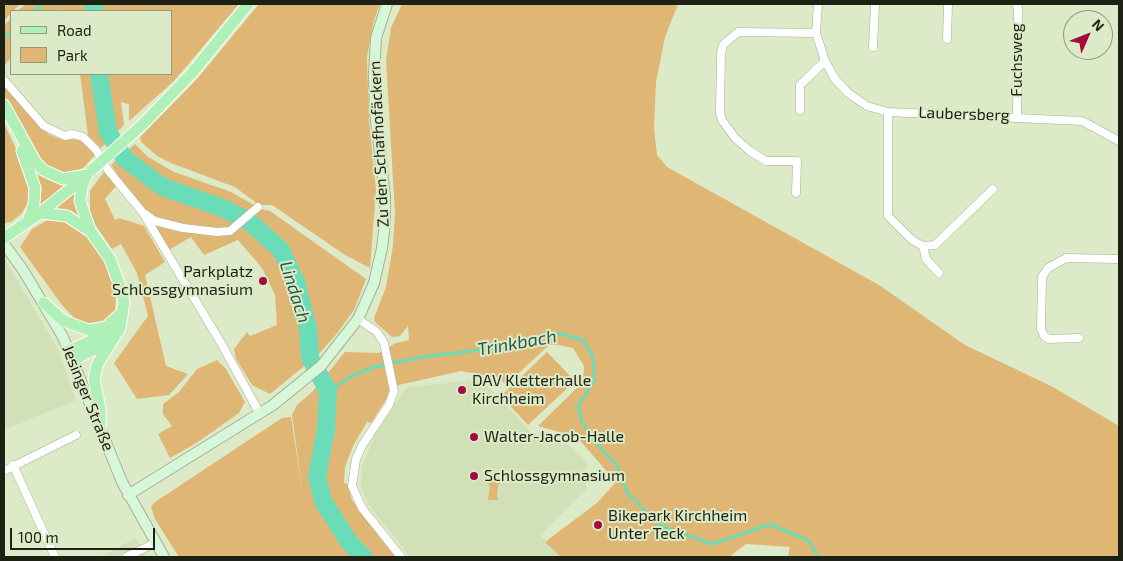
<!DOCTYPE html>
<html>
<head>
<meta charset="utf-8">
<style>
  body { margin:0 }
  #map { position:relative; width:1123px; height:561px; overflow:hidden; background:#ddeac7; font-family:"Exo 2",sans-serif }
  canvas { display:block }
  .frame { position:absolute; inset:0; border:5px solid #1c2114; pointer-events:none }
  .legend { position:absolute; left:10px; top:10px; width:162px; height:65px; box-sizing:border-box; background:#ddeac7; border:1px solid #909a7f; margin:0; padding:6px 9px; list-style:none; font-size:15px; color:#1c2114 }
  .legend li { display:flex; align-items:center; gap:10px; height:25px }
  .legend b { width:25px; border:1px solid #909a7f }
  .north { position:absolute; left:1063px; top:10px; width:50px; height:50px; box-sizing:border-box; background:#ddeac7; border:1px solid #909a7f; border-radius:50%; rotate:46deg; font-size:14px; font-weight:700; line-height:20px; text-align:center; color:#1c2114 }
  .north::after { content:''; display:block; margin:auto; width:18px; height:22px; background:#a40a41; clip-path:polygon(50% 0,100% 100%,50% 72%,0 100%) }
  .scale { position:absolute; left:10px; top:528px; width:145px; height:22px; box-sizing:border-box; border:2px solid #1c2114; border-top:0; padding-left:6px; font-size:15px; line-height:18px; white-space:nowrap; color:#1c2114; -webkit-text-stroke:4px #ddeac7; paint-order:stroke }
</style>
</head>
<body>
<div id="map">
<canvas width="1123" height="561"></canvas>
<div class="frame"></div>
<ul class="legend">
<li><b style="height:6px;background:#afefb8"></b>Road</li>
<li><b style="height:14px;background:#dfb674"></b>Park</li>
</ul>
<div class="north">N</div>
<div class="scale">100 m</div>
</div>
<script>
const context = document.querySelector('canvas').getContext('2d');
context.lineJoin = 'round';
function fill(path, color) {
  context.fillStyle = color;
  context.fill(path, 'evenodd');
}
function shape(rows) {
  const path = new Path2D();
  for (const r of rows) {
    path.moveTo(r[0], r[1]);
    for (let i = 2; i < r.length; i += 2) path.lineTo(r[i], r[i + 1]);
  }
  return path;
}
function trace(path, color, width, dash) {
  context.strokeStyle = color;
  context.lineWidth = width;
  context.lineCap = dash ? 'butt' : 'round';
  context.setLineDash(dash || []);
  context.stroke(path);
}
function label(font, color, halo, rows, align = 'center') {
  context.font = font + ' "Exo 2",sans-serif';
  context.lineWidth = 4;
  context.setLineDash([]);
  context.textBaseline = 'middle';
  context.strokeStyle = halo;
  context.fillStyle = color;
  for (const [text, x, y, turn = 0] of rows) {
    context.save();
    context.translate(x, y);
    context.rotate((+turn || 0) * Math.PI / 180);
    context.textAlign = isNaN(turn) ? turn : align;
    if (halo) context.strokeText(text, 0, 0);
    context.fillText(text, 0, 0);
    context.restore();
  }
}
const built = shape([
  [4,258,58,349,76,400,4,430],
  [481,379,532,433,561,437,587,463,586,489,540,535,562,557,410,557,369,505,361,487,362,466,375,435,406,388],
  [136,538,146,557,100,557]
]);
const green = shape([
  [4,4,20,4,4,21],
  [26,4,239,4,174,81,129,121,129,104,121,102,124,125,101,148,88,135,80,74,171,74,171,11,64,11,63,9,61,11,17,11],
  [259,4,380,4,374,20,367,57,369,119,376,190,370,268,345,255,272,205,259,205,235,187,171,163,157,156,141,142,140,137,197,79],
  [402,4,678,4,665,37,656,82,654,128,657,155,667,167,879,285,965,345,1053,387,1119,426,1119,557,788,557,790,547,746,544,729,557,561,557,545,542,597,503,616,482,577,437,538,426,583,382,584,366,573,348,559,345,549,345,506,385,499,378,461,371,390,387,387,398,371,423,367,422,353,446,345,467,344,483,348,484,352,500,396,557,357,557,346,547,355,557,179,557,155,519,151,507,155,502,282,418,291,417,303,495,292,415,297,405,312,392,345,352,379,353,396,343,409,340,408,326,400,336,392,337,375,322,374,318,386,287,393,246,395,213,386,60,391,28],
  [11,18,11,58,4,66,4,26],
  [4,84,48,134,57,138,80,140,89,147,95,155,83,168,67,174,57,173,42,162,20,121,4,99],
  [4,123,22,162,30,195,29,202,21,214,11,222,4,223],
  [135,144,148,157,174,172,231,192,261,209,270,211,366,279,354,310,338,332,319,354,270,394,252,385,236,359,234,349,247,332,250,336,277,325,275,295,262,268,238,240,204,255,191,237,169,250,111,165],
  [34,167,50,181,68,184,38,207],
  [104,172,116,186,105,199,115,220,119,218,144,226,165,262,145,275,166,366,188,374,169,395,137,399,114,363,148,316,137,273,121,244,112,249,90,217,90,191],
  [76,192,77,212,81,219,54,210],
  [48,220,72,223,91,240,102,257,116,291,115,312,102,324,93,326,77,321,62,305,20,247,32,229],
  [547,352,575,381,528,425,501,396],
  [217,360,226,369,245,402,239,413,198,442,170,458,158,434,172,426,163,414,163,404,179,392,197,369],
  [489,479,503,481,498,485,497,497,499,500,488,500,490,486,486,482]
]);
const stream = shape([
  [33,11,43,4],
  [4,38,11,31],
  [328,391,352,376,374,367,421,357,523,345,539,336,562,334,583,340,593,357,594,381,578,406,582,422,595,442,617,466,627,493,661,526,713,544,770,524,809,541,818,557]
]);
const river = shape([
  [93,11,94,4],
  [99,74,108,132,125,159,163,187,225,209,250,222,281,250,296,282,308,328,310,358,328,391,326,429,317,476,323,501,349,542,364,557]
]);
const street = shape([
  [818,4,816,33,825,61,835,79,848,93,867,106,888,112,1082,121,1119,141],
  [1016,4,1018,8,1017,116],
  [947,39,948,4],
  [873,47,875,4],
  [4,80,44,126,65,136,73,134,83,137,96,150,108,170,143,213,221,343,260,414],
  [800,110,800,85,825,61],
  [888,112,888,216,912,240,923,246,935,245,993,189],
  [796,193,797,161,766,161,750,151,735,138,722,120,720,113,721,53,723,45,738,32,816,33],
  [145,214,155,221,183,228,217,232,230,231,258,207],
  [923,246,926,259,939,273],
  [358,319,377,332,384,343,394,391,389,405,363,444,356,459,352,486,362,508,401,557],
  [1079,338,1049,339,1044,336,1041,329,1042,277,1048,268,1066,258,1119,259],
  [13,465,55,557],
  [4,471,76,435],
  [126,557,155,543]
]);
const secondary = shape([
  [4,244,23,270,63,337,122,482,164,557],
  [128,495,273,405,321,366,358,319,374,283,382,248,385,223,385,196,375,111,374,75,376,38,387,4]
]);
const primary = shape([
  [4,105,35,161,43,170,63,179,87,175],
  [143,124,192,73,248,4],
  [22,151,35,188,34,204,28,221],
  [86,177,82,187,80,201,90,230],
  [40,213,67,216,91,232,110,259,121,289,124,302,120,328,97,365,94,379,100,409,100,429],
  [4,238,40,213,86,176],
  [44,303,64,321,89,330,106,327,119,315],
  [69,351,104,335,111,329],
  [73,360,101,346,112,337]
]);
const primaryBridge = shape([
  [92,170,143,124]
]);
const markers = [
  [263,281,5,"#a40a41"],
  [462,390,5,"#a40a41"],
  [474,437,5,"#a40a41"],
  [474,476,5,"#a40a41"],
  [598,525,5,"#a40a41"]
];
const streetNames = [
  ["Fuchsweg",1017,60,-90],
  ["Laubersberg",964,114,2],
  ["Zu den Schafhofäckern",379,144,-93],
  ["Jesinger Straße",88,398,68]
];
const poiNames = [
  ["Parkplatz",253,272,"right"],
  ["Schlossgymnasium",253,290,"right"],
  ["DAV Kletterhalle",472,381],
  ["Kirchheim",472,399],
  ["Walter-Jacob-Halle",484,437],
  ["Schlossgymnasium",484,476],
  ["Bikepark Kirchheim",608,516],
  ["Unter Teck",608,534]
];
const waterNames = [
  ["Lindach",295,292,72],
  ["Trinkbach",517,343,-10]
];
fill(built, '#d1e0b6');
fill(green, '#dfb674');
trace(stream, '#6addb8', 3);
trace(river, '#6addb8', 18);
trace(street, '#a5b190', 9);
trace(secondary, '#a5b190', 12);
trace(primary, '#fff', 13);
trace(street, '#fff', 8);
trace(secondary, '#d7f7db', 10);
trace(primary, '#afefb8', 11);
trace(primaryBridge, '#fff', 13, []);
trace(primaryBridge, '#afefb8', 11);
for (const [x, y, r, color] of markers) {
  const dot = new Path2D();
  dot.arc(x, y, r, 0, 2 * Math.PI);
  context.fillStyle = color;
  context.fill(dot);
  trace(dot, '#ddeac7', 2);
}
label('16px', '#1c2114', '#ddeac7', streetNames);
label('16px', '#1c2114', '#ddeac7', poiNames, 'left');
label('italic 18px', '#275848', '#ddeac7', waterNames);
</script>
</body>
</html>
